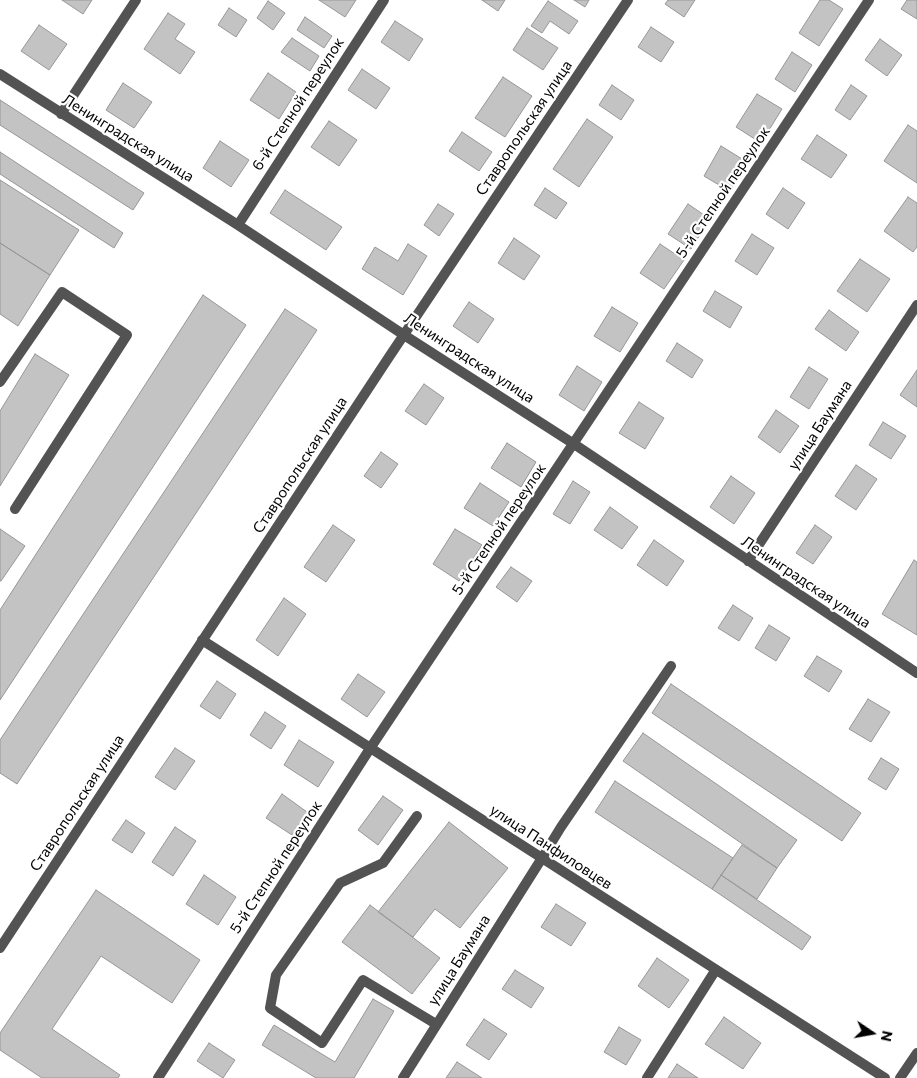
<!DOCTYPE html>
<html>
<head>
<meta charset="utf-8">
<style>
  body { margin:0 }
  #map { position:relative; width:917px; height:1078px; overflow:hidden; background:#fff; font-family:Commissioner,sans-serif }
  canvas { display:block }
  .north { position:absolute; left:847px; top:1008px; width:50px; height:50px; -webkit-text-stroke:4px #fff; paint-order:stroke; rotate:102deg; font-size:14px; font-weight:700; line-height:20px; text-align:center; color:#000 }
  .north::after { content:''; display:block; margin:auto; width:18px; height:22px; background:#000; clip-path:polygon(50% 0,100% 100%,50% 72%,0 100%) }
</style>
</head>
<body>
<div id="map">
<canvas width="917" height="1078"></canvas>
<div class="north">N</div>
</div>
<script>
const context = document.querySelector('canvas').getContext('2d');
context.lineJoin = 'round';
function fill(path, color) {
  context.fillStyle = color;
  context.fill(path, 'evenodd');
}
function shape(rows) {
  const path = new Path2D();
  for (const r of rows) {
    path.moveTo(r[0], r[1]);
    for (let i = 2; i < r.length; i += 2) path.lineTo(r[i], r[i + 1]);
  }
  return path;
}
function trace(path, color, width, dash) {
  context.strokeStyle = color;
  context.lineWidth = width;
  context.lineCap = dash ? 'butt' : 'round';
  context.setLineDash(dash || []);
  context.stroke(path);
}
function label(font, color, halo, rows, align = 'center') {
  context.font = font + ' Commissioner,sans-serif';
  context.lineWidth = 4.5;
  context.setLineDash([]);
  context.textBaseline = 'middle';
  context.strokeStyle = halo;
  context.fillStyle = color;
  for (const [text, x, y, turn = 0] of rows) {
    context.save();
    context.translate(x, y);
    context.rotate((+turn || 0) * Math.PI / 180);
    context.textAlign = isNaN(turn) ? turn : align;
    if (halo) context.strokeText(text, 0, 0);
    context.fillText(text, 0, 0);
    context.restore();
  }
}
const building = shape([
  [62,0,92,0,83,14,62,0],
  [319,0,356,0,345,17,319,0],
  [482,0,505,0,498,11,482,0],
  [574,0,589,0,585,7,574,0],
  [668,0,695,0,684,17,665,4,668,0],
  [820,0,829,0,843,9,819,46,799,33,820,0],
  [907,0,917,0,917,19,901,9,907,0],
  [268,1,285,13,273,30,257,18,268,1],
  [548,1,578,21,569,34,550,21,542,33,531,26,548,1],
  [229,8,247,20,236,37,218,25,229,8],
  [168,13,185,24,175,39,195,52,180,74,144,49,168,13],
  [305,17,332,36,324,48,297,30,305,17],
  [395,21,423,39,409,61,381,42,395,21],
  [39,25,67,44,49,70,21,51,39,25],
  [651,27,674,42,661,62,638,47,651,27],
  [527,28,558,48,543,70,513,50,527,28],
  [292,38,319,56,310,71,281,52,292,38],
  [880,39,902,55,887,76,865,60,880,39],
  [792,52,812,65,795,92,775,79,792,52],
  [362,69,390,88,376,109,348,90,362,69],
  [268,73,296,92,279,119,250,100,268,73],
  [503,77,532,96,505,137,475,118,503,77],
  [123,83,152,102,134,128,106,110,123,83],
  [612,85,634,100,621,120,599,105,612,85],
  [851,85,867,96,850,120,835,110,851,85],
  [757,94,782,109,761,143,736,127,757,94],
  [0,100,144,193,133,210,0,125,0,100],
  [587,119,613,137,579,187,553,169,587,119],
  [329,121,357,140,339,166,311,147,329,121],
  [908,125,917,131,917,183,884,161,908,125],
  [462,132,492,152,479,171,449,151,462,132],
  [817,135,847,155,831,178,801,159,817,135],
  [220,141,249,160,231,187,203,168,220,141],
  [721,146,747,162,729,191,704,176,721,146],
  [0,152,123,233,114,248,0,174,0,152],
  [0,180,79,230,50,275,0,243,0,180],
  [545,188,567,203,556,219,534,205,545,188],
  [783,188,805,203,788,229,766,214,783,188],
  [285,190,342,227,326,250,270,213,285,190],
  [908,197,917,203,917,247,913,252,884,231,908,197],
  [438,204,454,214,439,236,424,225,438,204],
  [688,204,710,219,691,249,668,234,688,204],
  [752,234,774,248,757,275,735,261,752,234],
  [514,238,540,256,524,280,498,263,514,238],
  [0,243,50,275,18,326,0,314,0,243],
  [408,244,427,256,403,295,362,269,375,247,398,261,408,244],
  [660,244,684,260,664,289,640,273,660,244],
  [860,259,890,279,867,312,837,291,860,259],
  [715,291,742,307,730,328,703,311,715,291],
  [203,295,246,325,0,700,0,610,203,295],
  [469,302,494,319,478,343,453,326,469,302],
  [612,307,638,323,620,352,594,336,612,307],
  [285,309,317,330,17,784,0,773,0,740,285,309],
  [829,310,859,332,846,351,815,329,829,310],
  [677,343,703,360,692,378,666,361,677,343],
  [35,354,69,375,0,486,0,411,35,354],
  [577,366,602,382,584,411,559,395,577,366],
  [809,367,828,379,809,409,790,397,809,367],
  [917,370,917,407,900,395,917,370],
  [424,384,444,398,426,425,405,411,424,384],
  [639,402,664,418,645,449,619,433,639,402],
  [776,410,799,426,780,453,758,437,776,410],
  [883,422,906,436,891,459,869,445,883,422],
  [507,443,536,462,521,487,491,468,507,443],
  [381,452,398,464,381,488,364,476,381,452],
  [856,465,877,479,856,510,835,496,856,465],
  [731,476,755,493,734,524,710,507,731,476],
  [573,481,590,492,570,524,553,514,573,481],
  [480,483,509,502,493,526,464,508,480,483],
  [610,507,638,527,622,549,594,530,610,507],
  [333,525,355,540,326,582,304,567,333,525],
  [815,525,832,537,813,564,796,553,815,525],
  [0,529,25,546,1,581,0,581,0,529],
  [455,529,482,545,459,581,433,564,455,529],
  [654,540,684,561,667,586,637,565,654,540],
  [914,560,917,562,917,635,882,614,914,560],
  [511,567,532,581,517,602,496,587,511,567],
  [284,598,306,614,278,656,256,640,284,598],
  [733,605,753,618,739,641,718,628,733,605],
  [769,625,790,638,776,661,755,648,769,625],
  [817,656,842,671,829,692,804,676,817,656],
  [358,674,385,692,367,717,341,699,358,674],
  [217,681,236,694,220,719,200,706,217,681],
  [671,684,861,813,842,841,652,713,671,684],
  [868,699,890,712,871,742,849,729,868,699],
  [265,712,286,726,271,749,250,735,265,712],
  [643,733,797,840,777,868,623,761,643,733],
  [299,740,334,762,318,787,284,765,299,740],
  [175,748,195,761,175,790,155,777,175,748],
  [881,758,899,769,886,790,868,779,881,758],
  [615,781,733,858,712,889,595,812,615,781],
  [282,794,307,812,292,835,266,818,282,794],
  [383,796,403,810,378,845,358,830,383,796],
  [126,820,145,833,132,853,112,840,126,820],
  [449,822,508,868,460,928,435,909,413,937,378,912,449,822],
  [175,827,196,841,173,876,152,862,175,827],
  [742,845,777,868,757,899,721,875,742,845],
  [204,875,236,897,218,925,186,904,204,875],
  [721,875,811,937,802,950,712,889,721,875],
  [96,890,200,960,172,1003,101,956,52,1029,120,1075,118,1078,42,1078,0,1050,0,1033,96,890],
  [556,904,586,923,571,946,541,927,556,904],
  [370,905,440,958,412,994,342,942,370,905],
  [657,958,689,980,669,1008,638,986,657,958],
  [515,970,544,988,531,1008,502,989,515,970],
  [373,999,394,1011,354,1078,316,1078,262,1045,274,1025,335,1062,373,999],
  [724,1017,761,1043,743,1069,705,1044,724,1017],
  [484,1019,507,1034,489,1060,466,1045,484,1019],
  [619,1027,641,1040,626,1065,604,1052,619,1027],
  [209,1043,235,1060,223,1078,197,1061,209,1043],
  [457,1062,482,1078,446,1078,457,1062],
  [677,1064,698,1078,668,1078,677,1064]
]);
const lane = shape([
  [0,382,62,292,127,335,15,509],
  [417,816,383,863,340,883,276,975,270,1008,322,1043,363,980,436,1024],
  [542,858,561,827,671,666]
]);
const street = shape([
  [0,74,238,225,404,335,574,444,917,673],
  [61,114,136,0],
  [238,225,384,0],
  [748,561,917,305],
  [202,640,885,1078],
  [0,948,389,357,628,0],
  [158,1078,371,747,869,0],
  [403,1078,542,858],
  [647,1078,715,971],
  [900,1078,917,1053]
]);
const streetNames = [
  ["6-й Степной переулок",298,104,-57],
  ["Ставропольская улица",524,128,-56],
  ["Ленинградская улица",128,138,32],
  ["5-й Степной переулок",723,192,-56],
  ["Ленинградская улица",469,358,33],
  ["улица Баумана",820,425,-57],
  ["Ставропольская улица",300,465,-57],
  ["5-й Степной переулок",499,529,-56],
  ["Ленинградская улица",806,582,34],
  ["Ставропольская улица",77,803,-57],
  ["улица Панфиловцев",551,847,33],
  ["5-й Степной переулок",276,867,-57],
  ["улица Баумана",459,960,-58]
];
fill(building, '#c3c3c3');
trace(building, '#979797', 1);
trace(lane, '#535353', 10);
trace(street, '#535353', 10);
label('15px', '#000', '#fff', streetNames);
</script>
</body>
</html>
